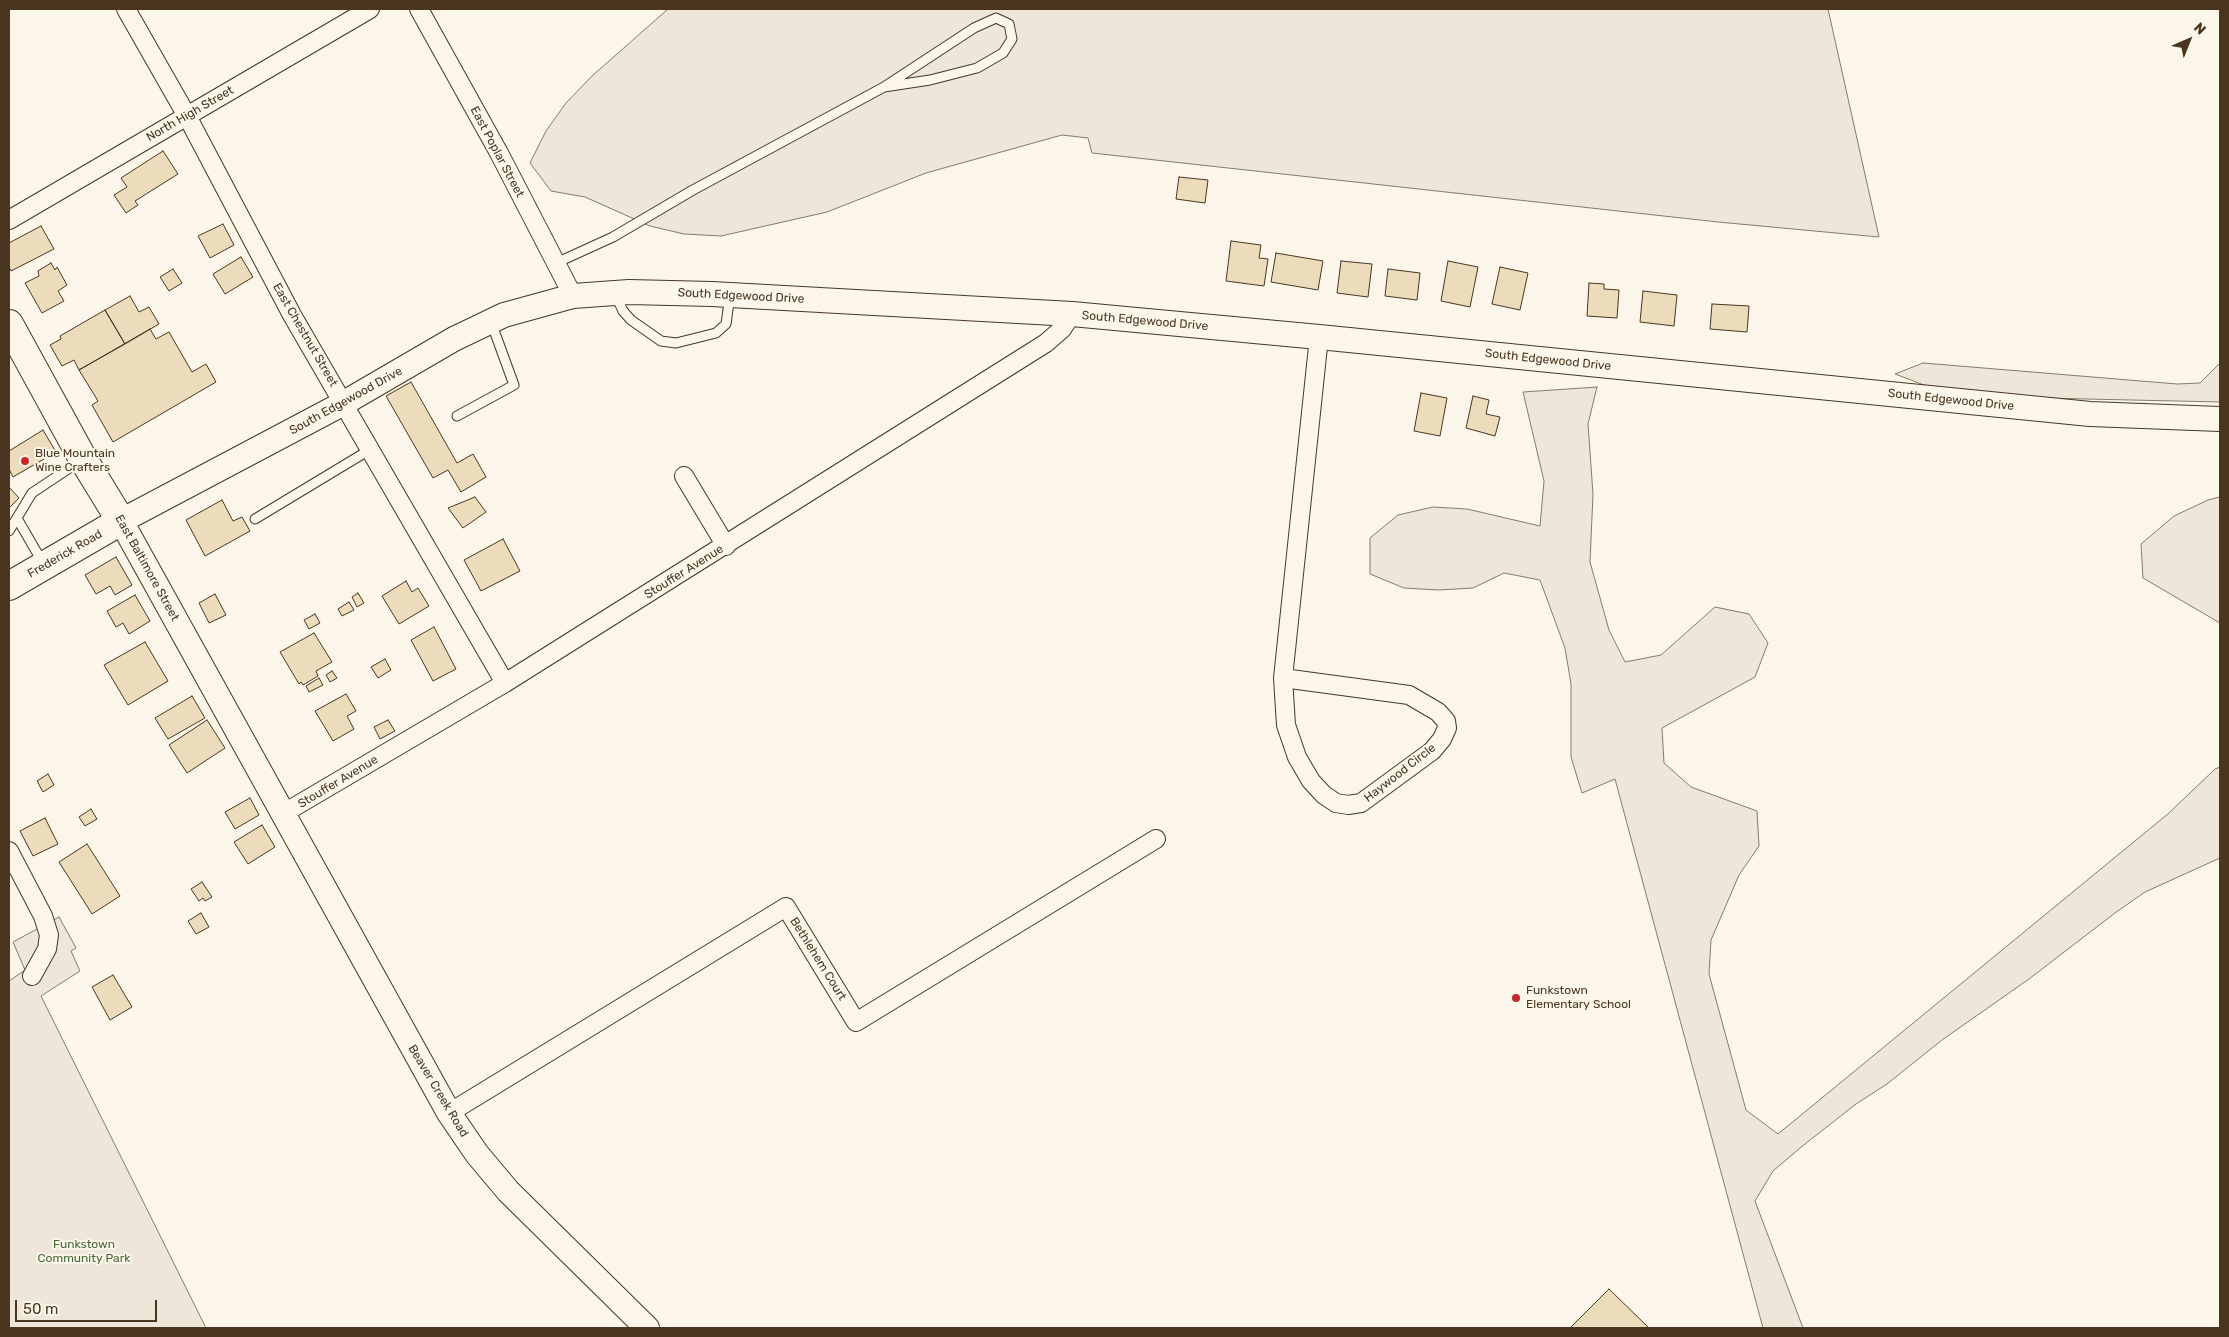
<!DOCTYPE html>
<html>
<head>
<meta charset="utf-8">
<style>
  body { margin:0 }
  #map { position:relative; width:2229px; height:1337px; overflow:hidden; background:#fbf6e9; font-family:Rubik,sans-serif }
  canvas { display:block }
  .frame { position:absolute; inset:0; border:10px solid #4a3520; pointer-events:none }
  .north { position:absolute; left:2164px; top:15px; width:50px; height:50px; -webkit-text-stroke:4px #fbf6e9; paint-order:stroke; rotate:44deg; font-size:14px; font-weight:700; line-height:20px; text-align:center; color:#4a3520 }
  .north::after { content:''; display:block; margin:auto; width:18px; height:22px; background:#4a3520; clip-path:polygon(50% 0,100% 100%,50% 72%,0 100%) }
  .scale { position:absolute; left:15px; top:1300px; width:142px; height:22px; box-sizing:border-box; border:2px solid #4a3520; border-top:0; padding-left:6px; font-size:15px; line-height:18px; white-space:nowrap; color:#4a3520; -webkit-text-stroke:4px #fbf6e9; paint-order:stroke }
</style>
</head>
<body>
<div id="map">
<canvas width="2229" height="1337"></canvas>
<div class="frame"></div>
<div class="north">N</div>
<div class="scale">50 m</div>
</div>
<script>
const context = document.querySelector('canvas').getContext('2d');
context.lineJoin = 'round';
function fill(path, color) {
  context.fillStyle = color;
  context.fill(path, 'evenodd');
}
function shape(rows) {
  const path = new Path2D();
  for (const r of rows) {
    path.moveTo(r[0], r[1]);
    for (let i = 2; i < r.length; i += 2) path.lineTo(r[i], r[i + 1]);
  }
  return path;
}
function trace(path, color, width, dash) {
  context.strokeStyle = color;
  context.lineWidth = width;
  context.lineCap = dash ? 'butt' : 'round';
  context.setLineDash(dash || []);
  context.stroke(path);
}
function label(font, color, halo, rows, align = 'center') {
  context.font = font + ' Rubik,sans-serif';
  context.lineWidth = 4;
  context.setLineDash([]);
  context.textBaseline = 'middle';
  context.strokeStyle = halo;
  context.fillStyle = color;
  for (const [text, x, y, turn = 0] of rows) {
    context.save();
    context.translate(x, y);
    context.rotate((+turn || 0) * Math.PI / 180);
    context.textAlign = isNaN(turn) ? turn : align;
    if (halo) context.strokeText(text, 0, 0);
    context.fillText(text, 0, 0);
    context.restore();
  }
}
const green = shape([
  [668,9,1828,9,1879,237,1718,222,1092,153,1088,138,1062,135,926,173,827,212,721,236,684,234,650,226,585,197,551,191,530,163,546,131,566,103,592,76,668,9],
  [1923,363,2177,384,2200,383,2220,363,2220,402,1953,396,1895,374,1923,363],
  [1597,387,1588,424,1593,494,1590,562,1609,630,1625,662,1661,655,1715,607,1749,614,1768,643,1755,677,1662,728,1664,763,1691,787,1757,811,1759,846,1739,875,1711,940,1709,974,1746,1110,1778,1134,2169,813,2215,769,2220,767,2220,858,2145,892,2115,913,2029,979,1942,1040,1887,1084,1856,1104,1800,1148,1773,1171,1755,1201,1803,1328,1763,1328,1615,779,1582,793,1571,757,1571,684,1565,648,1540,580,1504,573,1473,588,1438,590,1404,588,1370,574,1370,538,1398,515,1433,507,1467,509,1540,526,1544,481,1523,392,1597,387],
  [2220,497,2220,623,2143,578,2141,544,2174,516,2208,500,2220,497],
  [59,917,76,948,71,951,80,971,41,996,206,1328,9,1328,9,981,25,970,13,942,59,917]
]);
const building = shape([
  [163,151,178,174,135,201,138,205,126,213,114,195,127,187,121,178,163,151],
  [1179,177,1208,180,1205,203,1176,199,1179,177],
  [223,224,234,245,210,258,198,236,223,224],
  [41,226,54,249,11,271,9,267,9,243,41,226],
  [1231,241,1261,245,1259,258,1268,259,1264,286,1226,281,1231,241],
  [1276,253,1323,261,1318,290,1271,282,1276,253],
  [241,257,253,277,225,294,213,274,241,257],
  [1341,261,1372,264,1368,297,1337,293,1341,261],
  [1448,261,1478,267,1470,307,1441,301,1448,261],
  [51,263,55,270,57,267,67,285,58,291,64,301,42,313,25,283,39,276,38,271,51,263],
  [1500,267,1528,273,1520,310,1492,304,1500,267],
  [173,269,182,283,169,291,160,277,173,269],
  [1388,269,1420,273,1417,300,1385,296,1388,269],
  [1589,283,1604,284,1604,289,1619,290,1617,318,1587,316,1589,283],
  [1643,291,1677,295,1674,326,1640,322,1643,291],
  [130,296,139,312,149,307,159,324,125,344,105,310,130,296],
  [1712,304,1749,306,1747,332,1710,329,1712,304],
  [105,310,125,344,79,370,74,360,62,366,50,345,61,339,60,336,105,310],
  [150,329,156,339,169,332,192,372,206,364,216,382,113,442,92,405,98,401,79,370,150,329],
  [411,382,457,463,473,454,486,477,461,492,448,470,433,478,386,396,411,382],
  [1421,393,1447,398,1440,436,1414,431,1421,393],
  [1473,396,1489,400,1486,414,1500,417,1495,436,1466,428,1473,396],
  [43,430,56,452,13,477,9,469,9,451,43,430],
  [9,487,19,498,9,508,9,487],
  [475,497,486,512,463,528,448,508,475,497],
  [222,500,233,521,242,517,250,531,205,556,186,520,222,500],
  [503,539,520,571,481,591,464,560,503,539],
  [116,557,132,585,115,595,110,586,96,594,85,575,116,557],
  [406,581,412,592,418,588,429,606,399,624,382,596,406,581],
  [358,593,364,603,357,607,352,597,358,593],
  [215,594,226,615,209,623,199,603,215,594],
  [135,595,150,621,129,634,123,623,116,627,107,611,135,595],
  [349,602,354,610,342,616,338,609,349,602],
  [315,614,320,623,309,629,304,620,315,614],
  [434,627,456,669,433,681,411,640,434,627],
  [314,633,332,662,316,671,318,676,303,685,301,682,299,684,280,652,314,633],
  [145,642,168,681,128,705,104,665,145,642],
  [385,659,391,670,378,678,371,667,385,659],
  [332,671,337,678,330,682,326,675,332,671],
  [319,678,323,685,309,692,306,686,319,678],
  [346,694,356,711,347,716,354,729,333,741,315,711,346,694],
  [192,696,205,718,168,739,155,718,192,696],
  [207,720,225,748,187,773,169,745,207,720],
  [388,720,395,731,380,739,374,727,388,720],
  [48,774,54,785,43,792,37,781,48,774],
  [250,798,259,815,235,829,225,812,250,798],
  [91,809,97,819,85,826,79,817,91,809],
  [45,818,58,844,33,856,20,831,45,818],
  [262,825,275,847,248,864,234,842,262,825],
  [87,844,120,896,92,914,59,862,87,844],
  [202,882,212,897,205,901,203,898,199,901,191,889,202,882],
  [201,913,209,927,196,934,188,921,201,913],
  [113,975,132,1007,110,1020,92,987,113,975],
  [1609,1289,1649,1328,1570,1328,1609,1289]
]);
const lane = shape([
  [556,263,613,237,693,190,884,87,930,80,977,68,1003,53,1012,39,1009,24,996,18,974,28,884,87],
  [615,294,623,311,631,320,661,341,676,343,716,333,726,324,730,295],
  [457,416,514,385,491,322],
  [255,519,371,449],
  [18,520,43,563],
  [9,531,32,493,80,461]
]);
const street = shape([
  [126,9,187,116,292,315,505,683],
  [419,9,499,153,573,296],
  [9,220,370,9],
  [684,476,726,546],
  [1283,678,1286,725,1297,757,1311,781,1324,795,1336,803,1348,805,1361,803,1432,751,1442,739,1447,728,1446,721,1438,712,1409,695,1283,678,1319,337],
  [284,813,505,683,1046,343,1062,329,1072,314],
  [9,851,43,916,49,935,47,949,32,976],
  [449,1113,786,907,856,1022,1156,839]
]);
const secondary = shape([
  [647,1328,508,1191,477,1154,449,1113,121,521,344,403,454,339,504,315,573,296,629,292,712,294,1072,314,1319,337,2090,414,2220,419]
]);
const primary = shape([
  [9,324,83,459,121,521,9,586]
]);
const markers = [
  [25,461,5,"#c62828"],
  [1516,998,5,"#c62828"]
];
const streetNames = [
  ["North High Street",190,114,-30],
  ["East Poplar Street",497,152,62],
  ["South Edgewood Drive",741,296,3],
  ["South Edgewood Drive",1145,321,5],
  ["East Chestnut Street",305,335,60],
  ["South Edgewood Drive",1548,360,6],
  ["South Edgewood Drive",1951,400,6],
  ["South Edgewood Drive",346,401,-29],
  ["Frederick Road",65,554,-30],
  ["East Baltimore Street",147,568,61],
  ["Stouffer Avenue",684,572,-32],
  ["Haywood Circle",1400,773,-38],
  ["Stouffer Avenue",338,782,-31],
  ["Bethlehem Court",818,959,58],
  ["Beaver Creek Road",438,1091,59]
];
const poiNames = [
  ["Blue Mountain",35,454],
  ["Wine Crafters",35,468],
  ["Funkstown",1526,991],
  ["Elementary School",1526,1005]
];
const parkNames = [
  ["Funkstown",84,1245],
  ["Community Park",84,1259]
];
fill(green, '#ede6d9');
trace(green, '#887966', 1);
fill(building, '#ecdcbc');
trace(building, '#4a3520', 1);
trace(lane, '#4a3520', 11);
trace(street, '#4a3520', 20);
trace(secondary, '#4a3520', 26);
trace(primary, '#4a3520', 30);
trace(lane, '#fbf6e9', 9);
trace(street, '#fbf6e9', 18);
trace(secondary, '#fbf6e9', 24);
trace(primary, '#fbf6e9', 28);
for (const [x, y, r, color] of markers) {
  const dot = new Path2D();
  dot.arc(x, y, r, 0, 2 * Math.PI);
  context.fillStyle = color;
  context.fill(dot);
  trace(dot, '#fbf6e9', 2);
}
label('12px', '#4a3520', '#fbf6e9', streetNames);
label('12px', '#4a3520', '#fbf6e9', poiNames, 'left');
label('12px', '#436837', '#fbf6e9', parkNames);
</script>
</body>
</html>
